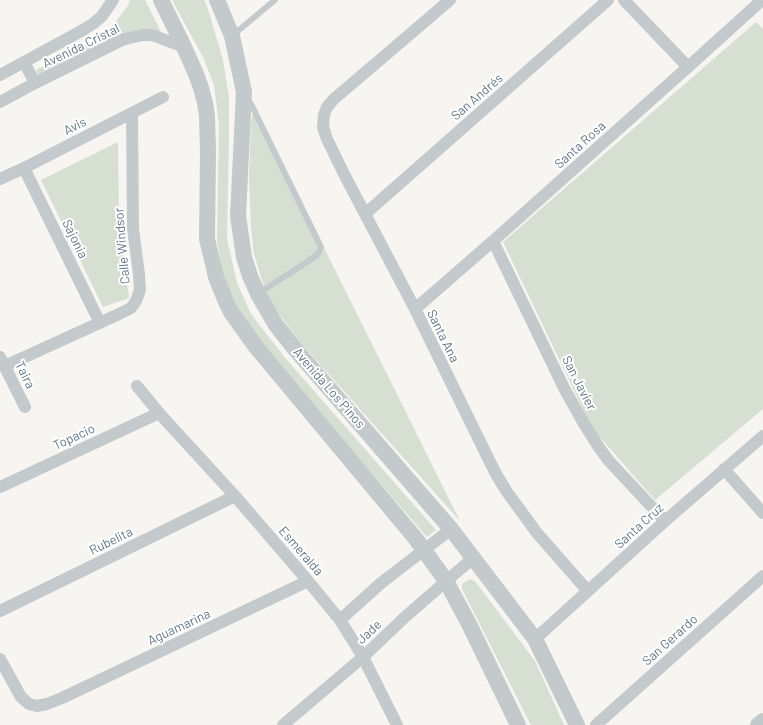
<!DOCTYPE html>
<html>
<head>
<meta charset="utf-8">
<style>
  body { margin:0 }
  canvas { display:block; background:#f6f5f1 }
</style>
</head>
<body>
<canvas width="763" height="725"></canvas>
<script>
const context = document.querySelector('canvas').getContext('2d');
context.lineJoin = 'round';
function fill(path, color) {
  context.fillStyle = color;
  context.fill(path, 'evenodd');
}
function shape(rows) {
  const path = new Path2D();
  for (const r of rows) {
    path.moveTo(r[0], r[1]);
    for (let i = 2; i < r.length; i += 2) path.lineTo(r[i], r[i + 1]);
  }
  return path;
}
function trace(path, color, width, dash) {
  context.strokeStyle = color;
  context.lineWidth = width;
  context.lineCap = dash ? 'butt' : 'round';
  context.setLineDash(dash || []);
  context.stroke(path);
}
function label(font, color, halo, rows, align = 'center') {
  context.font = font + ' Barlow,sans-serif';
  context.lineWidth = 4;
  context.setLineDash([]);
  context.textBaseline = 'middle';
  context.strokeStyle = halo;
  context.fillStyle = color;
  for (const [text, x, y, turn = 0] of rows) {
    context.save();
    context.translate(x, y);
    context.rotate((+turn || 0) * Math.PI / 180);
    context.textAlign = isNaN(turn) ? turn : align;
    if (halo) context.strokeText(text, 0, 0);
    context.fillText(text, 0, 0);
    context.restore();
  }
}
const green = shape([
  [130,0,145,0,163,36,144,30,40,78,36,70,94,41,105,34,116,21,127,7],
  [172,0,204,0,208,9,223,60,229,97,229,134,227,239,237,283,251,314,286,359,436,530,427,537,275,363,239,315,224,282,217,241,219,125,214,85,204,59],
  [756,22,763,29,763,409,655,500,592,428,503,242],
  [255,109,460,521,300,342,284,321,269,299,265,290,254,254,251,227,249,178,251,120],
  [118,142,119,223,129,298,103,307,41,180],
  [470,579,475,581,535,661,564,725,531,725,462,589,462,584]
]);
const service = shape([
  [233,35,275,0],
  [247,98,252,106,321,247,318,254,307,262,259,293]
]);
const minor = shape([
  [450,0,334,99,327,107,324,115,323,127,327,139,344,174,415,309,489,460,496,474,507,492,537,533,587,590],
  [624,0,688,67],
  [24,62,35,83],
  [0,75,83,30,94,23,102,16,113,0],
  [0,102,35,83,122,40,129,38,143,35,152,35,184,47],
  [24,168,100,323],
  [0,179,24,168,163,97],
  [365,214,608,0],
  [493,241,564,388,583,422,598,446,609,461,665,521],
  [415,309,493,241,688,67,762,0],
  [0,357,25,407],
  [5,366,119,314,131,308,136,301,140,290,139,274,133,229,132,113],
  [137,386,159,413,235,496,308,581,340,620,363,657,397,725],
  [724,469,763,513],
  [0,487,159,413],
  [0,611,235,496],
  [340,620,381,583,424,550,451,529],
  [535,639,665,521,763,436],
  [0,659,21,697,29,704,37,706,47,704,62,698,308,581],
  [283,725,363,657,405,617,473,558],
  [596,725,763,576]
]);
const tertiary = shape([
  [161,0,184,47,196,74,201,88,205,103,207,116,208,152,207,239,216,277,226,302,231,312,256,347,416,539,446,581,469,624,518,725],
  [217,0,232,36,244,92,238,216,244,257,250,276,258,294,276,325,295,349,451,529,535,639,577,725],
  [758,725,763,721]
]);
const streetNames = [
  ["Avenida Cristal",81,46,-26],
  ["San Andrés",477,97,-41],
  ["Avis",75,126,-27],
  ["Santa Rosa",580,145,-42],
  ["Sajonia",75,239,64],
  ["Calle Windsor",122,246,-95],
  ["Santa Ana",443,336,64],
  ["Taira",25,375,64],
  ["San Javier",579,383,63],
  ["Avenida Los Pinos",329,388,49],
  ["Topacio",74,437,-25],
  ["Santa Cruz",639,526,-42],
  ["Rubelita",111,541,-26],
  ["Esmeralda",301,551,49],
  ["Aguamarina",179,627,-25],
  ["Jade",369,632,-43],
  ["San Gerardo",670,640,-42]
];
fill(green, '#d7ded2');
trace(service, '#c4c9cb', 6);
trace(minor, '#c4c9cb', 12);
trace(tertiary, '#c4c9cb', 16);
label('13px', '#627885', '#fff', streetNames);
</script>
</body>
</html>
